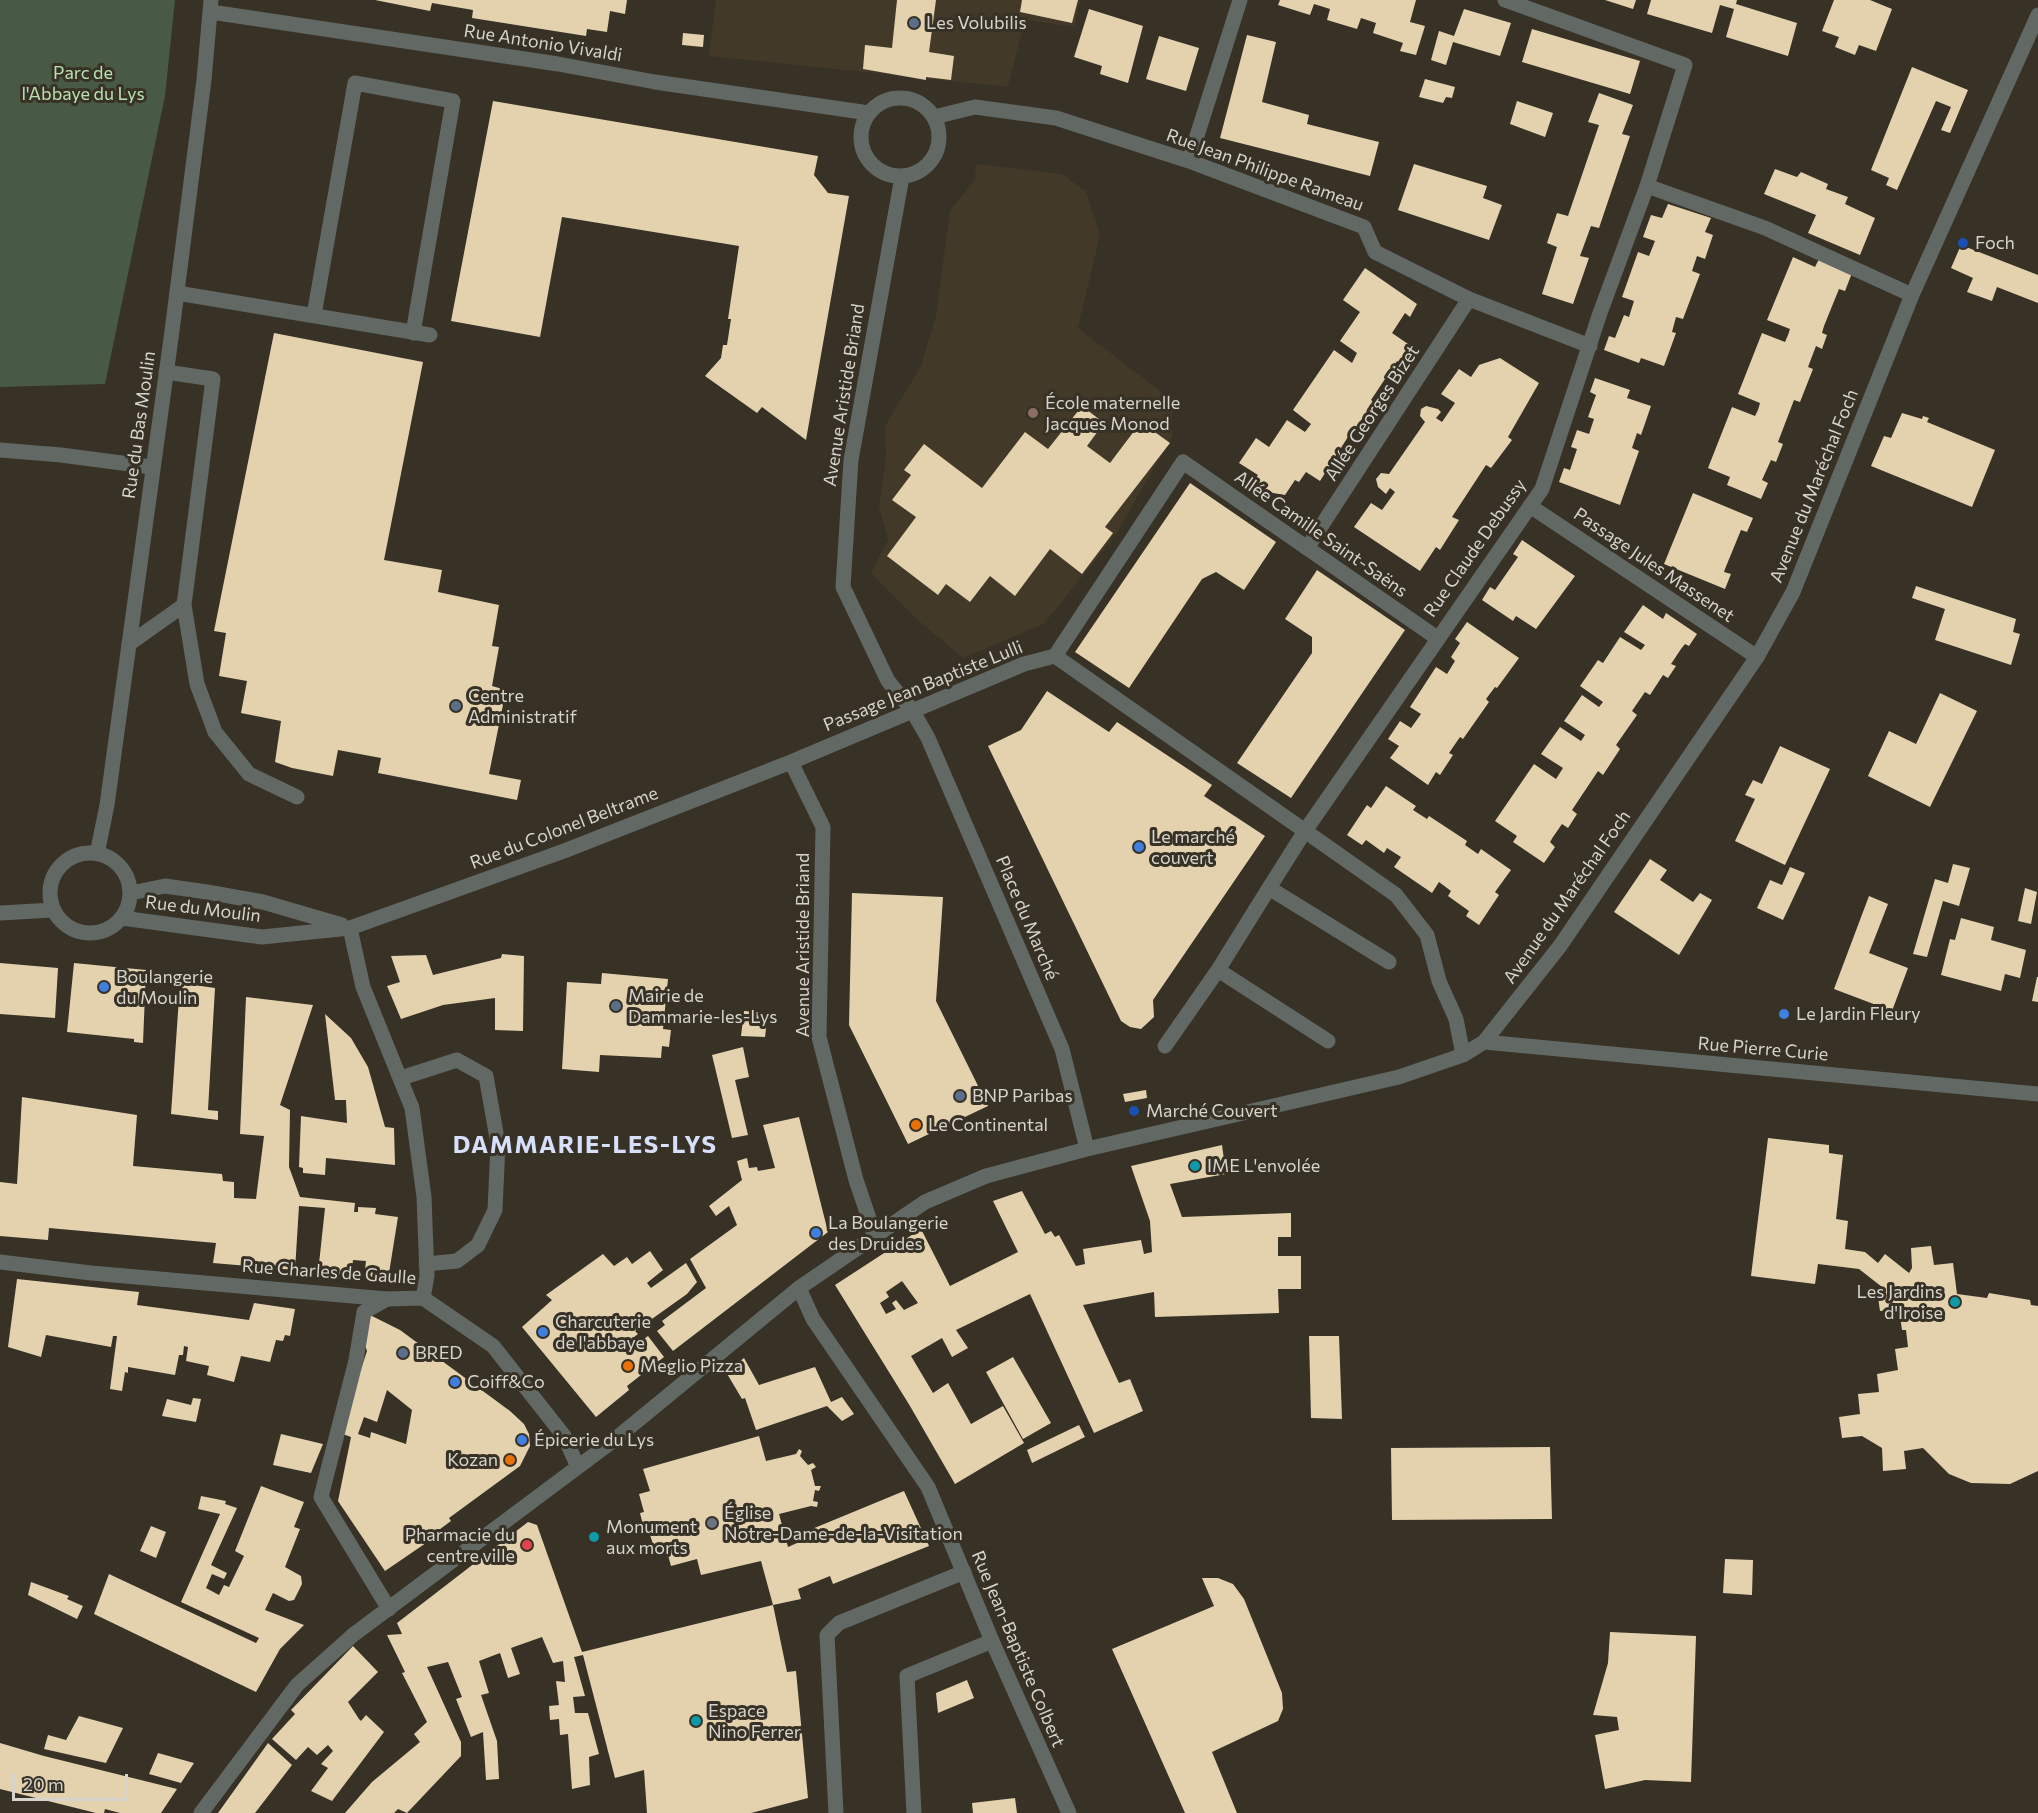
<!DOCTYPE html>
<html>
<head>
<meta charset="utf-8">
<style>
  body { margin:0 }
  #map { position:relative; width:2038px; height:1813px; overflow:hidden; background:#373126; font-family:Commissioner,sans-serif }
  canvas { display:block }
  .scale { position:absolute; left:12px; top:1774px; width:116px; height:27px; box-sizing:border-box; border:3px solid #d7d4cd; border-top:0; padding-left:8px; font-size:18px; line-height:21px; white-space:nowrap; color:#d7d4cd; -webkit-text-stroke:4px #373126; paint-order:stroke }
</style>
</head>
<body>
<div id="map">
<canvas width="2038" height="1813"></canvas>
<div class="scale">20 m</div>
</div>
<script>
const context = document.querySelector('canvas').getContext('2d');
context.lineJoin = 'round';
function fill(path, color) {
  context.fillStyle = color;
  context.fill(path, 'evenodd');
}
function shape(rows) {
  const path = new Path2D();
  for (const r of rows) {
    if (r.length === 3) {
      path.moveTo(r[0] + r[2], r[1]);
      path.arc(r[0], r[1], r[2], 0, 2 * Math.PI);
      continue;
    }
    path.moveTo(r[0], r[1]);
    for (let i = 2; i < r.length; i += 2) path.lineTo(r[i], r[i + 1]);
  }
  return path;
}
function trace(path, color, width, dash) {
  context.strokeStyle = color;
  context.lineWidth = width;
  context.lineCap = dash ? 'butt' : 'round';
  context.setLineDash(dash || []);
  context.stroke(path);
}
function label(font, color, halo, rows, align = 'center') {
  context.font = font + ' Commissioner,sans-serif';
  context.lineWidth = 6;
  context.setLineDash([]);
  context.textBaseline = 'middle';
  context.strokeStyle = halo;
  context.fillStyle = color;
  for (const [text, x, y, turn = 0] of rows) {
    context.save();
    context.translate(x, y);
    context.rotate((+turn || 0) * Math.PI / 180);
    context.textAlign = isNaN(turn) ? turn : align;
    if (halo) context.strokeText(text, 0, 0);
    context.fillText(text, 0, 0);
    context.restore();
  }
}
const built = shape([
  [716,0,1080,0,1075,27,1025,20,1008,87,709,56],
  [976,164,1062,174,1086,192,1100,235,1078,328,1172,400,1172,437,1116,534,1044,624,963,658,920,622,871,573,888,540,879,507,886,456,885,426,921,366,936,316,950,210,975,180]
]);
const green = shape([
  [0,0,175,0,165,96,105,384,0,387]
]);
const building = shape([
  [375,0,627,0,625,14,610,11,607,32,587,29,586,36,472,18,473,10,432,3,430,11],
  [897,0,936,0,929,52,954,56,951,80,926,77,926,80,863,69,865,45,892,48],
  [1022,0,1078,0,1072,23,1020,12],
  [1280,0,1416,0,1410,22,1425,26,1416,55,1400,51,1403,43,1373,33,1376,23,1361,18,1357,29,1327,20,1330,9,1314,4,1310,15,1278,5],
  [1605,0,1636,0,1633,9],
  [1651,0,1737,0,1736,4,1797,23,1788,56,1726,37,1734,9,1720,5,1712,33,1647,14],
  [1834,0,1870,0,1892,9,1876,51,1859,45,1855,55,1835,47,1839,37,1822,31],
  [1089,9,1143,26,1128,83,1100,74,1102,66,1074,57],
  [1464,9,1511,23,1500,56,1453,42,1446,65,1431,60,1439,31,1454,36],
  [1532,29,1640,61,1630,94,1522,62],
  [683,33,704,35,703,47,682,45],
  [1247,35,1276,42,1262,102,1309,115,1307,124,1379,142,1370,176,1220,138],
  [1159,36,1199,48,1186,91,1146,79],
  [1912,67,1968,90,1950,133,1941,130,1951,107,1936,101,1897,190,1886,185,1889,178,1871,170],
  [1425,79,1455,87,1452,98,1446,97,1443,103,1419,97],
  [1599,93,1633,105,1622,134,1630,136,1599,228,1591,226,1580,256,1589,258,1573,304,1542,294,1557,247,1547,243,1557,213,1568,216,1599,125,1588,122],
  [493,101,818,156,814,175,828,193,849,196,806,440,762,407,757,413,705,376,721,358,723,345,727,345,731,319,728,319,739,246,562,217,540,337,451,321],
  [1517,101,1553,113,1545,137,1510,124],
  [1414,164,1487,186,1483,198,1502,205,1489,240,1398,210],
  [1775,169,1797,177,1801,172,1828,184,1826,189,1848,197,1845,204,1875,218,1860,255,1808,233,1816,215,1764,194],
  [1668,204,1711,218,1705,232,1713,235,1705,259,1697,256,1692,271,1700,274,1683,319,1676,317,1672,332,1676,333,1664,366,1641,358,1639,363,1604,350,1609,336,1615,338,1624,315,1629,317,1634,301,1622,297,1638,252,1649,256,1655,241,1643,237,1651,215,1662,218],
  [1961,245,2038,275,2038,303,1997,287,1992,301,1967,292,1973,278,1951,268],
  [1793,257,1815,267,1819,259,1852,273,1845,291,1839,289,1824,326,1822,333,1827,335,1822,349,1816,346,1808,367,1813,369,1800,402,1794,400,1778,442,1783,444,1776,462,1771,460,1762,480,1768,483,1761,499,1727,485,1730,477,1708,468,1732,407,1755,416,1758,410,1760,403,1738,394,1762,333,1785,342,1788,335,1790,329,1767,320],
  [1365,268,1417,304,1410,317,1405,313,1392,333,1411,346,1400,363,1397,361,1371,400,1374,402,1354,430,1353,429,1320,481,1306,472,1299,482,1295,480,1285,495,1273,493,1254,481,1258,475,1239,463,1256,438,1269,447,1287,420,1305,432,1311,424,1293,410,1334,350,1352,363,1357,353,1340,341,1360,312,1343,300],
  [274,333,423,362,384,560,442,570,438,592,499,605,492,646,499,647,492,686,506,690,489,774,521,780,517,800,378,773,381,758,338,750,333,776,292,768,275,762,281,721,241,713,247,681,219,676,226,633,214,631],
  [1500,358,1539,383,1508,437,1512,440,1491,468,1486,465,1452,517,1459,520,1440,550,1436,547,1420,571,1354,527,1371,503,1382,510,1395,492,1390,488,1386,494,1378,487,1376,479,1381,473,1389,474,1425,422,1420,416,1421,409,1426,406,1438,409,1441,412,1436,418,1442,422,1455,403,1441,394,1459,369,1471,377,1479,365],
  [1595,378,1630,390,1627,398,1651,406,1641,435,1637,433,1632,448,1639,451,1620,505,1559,482,1564,468,1570,470,1577,449,1571,447,1577,430,1589,434,1594,419,1588,417,1596,395,1590,392],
  [1082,406,1104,423,1087,446,1110,463,1141,422,1170,443,1105,527,1113,533,1082,574,1050,549,1015,596,990,576,970,602,946,584,938,595,887,556,916,517,892,500,911,475,904,470,924,444,982,488,1025,432,1048,449],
  [1902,413,1922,419,1923,416,1929,418,1927,422,1995,450,1972,507,1871,466,1884,436,1891,438],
  [1190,483,1276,542,1244,590,1216,572,1202,579,1129,688,1075,652],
  [1693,493,1753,518,1747,532,1741,530,1725,569,1724,572,1731,574,1725,589,1664,564],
  [1522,540,1575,576,1536,629,1516,616,1513,621,1482,600,1490,587,1495,590,1518,557,1513,554],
  [1317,570,1405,630,1291,798,1237,763,1312,653,1312,637,1285,619],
  [1916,586,2016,619,2013,632,2020,634,2011,665,1935,640,1945,609,1912,598],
  [1643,605,1663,619,1666,613,1697,634,1689,646,1685,644,1681,649,1671,664,1676,666,1668,678,1663,675,1650,695,1645,692,1636,705,1632,711,1637,715,1616,745,1620,749,1603,775,1598,771,1572,810,1577,814,1568,828,1562,824,1553,837,1550,842,1555,847,1544,863,1513,842,1517,836,1495,821,1534,764,1556,779,1563,768,1541,754,1560,727,1581,741,1585,735,1564,721,1582,695,1599,707,1603,702,1580,686,1598,660,1603,663,1620,637,1641,650,1645,645,1624,632],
  [1467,622,1519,658,1497,688,1495,687,1486,699,1489,702,1463,739,1460,737,1449,753,1453,755,1440,775,1436,772,1428,785,1390,758,1399,746,1388,739,1400,721,1411,728,1421,714,1410,707,1436,667,1447,674,1455,661,1451,657,1460,643,1455,639],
  [1047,691,1109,732,1117,722,1212,785,1204,796,1265,836,1153,1000,1154,1017,1141,1029,1130,1027,1121,1021,988,746,1021,730],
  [1940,693,1977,711,1930,807,1868,776,1889,731,1916,744],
  [1780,746,1830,769,1785,865,1735,841,1755,799,1745,795,1753,780,1762,784],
  [1386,786,1416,806,1413,810,1427,819,1429,816,1467,841,1465,845,1478,854,1481,849,1511,870,1495,892,1499,895,1479,925,1466,916,1469,911,1448,896,1451,891,1439,882,1432,893,1394,867,1401,857,1387,848,1384,853,1366,840,1362,845,1347,835,1367,805,1371,808],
  [1650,859,1667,870,1660,880,1693,902,1700,893,1712,900,1679,955,1614,912],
  [1953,864,1970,868,1959,906,1943,901,1927,957,1913,954,1935,879,1948,883],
  [1790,867,1805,873,1783,920,1757,908,1770,880,1782,885],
  [2025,888,2037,892,2031,924,2018,921],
  [852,893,943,897,936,1001,988,1106,908,1144,849,1025],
  [1869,896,1888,904,1869,953,1908,968,1892,1011,1834,989],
  [1961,918,1994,927,1991,940,2026,950,2020,978,2005,974,2001,991,1941,975,1950,939,1955,940],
  [502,954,524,956,523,1031,495,1030,495,998,443,1005,401,1019,387,986,400,982,391,956,426,955,433,975,501,958],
  [0,963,58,968,55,1018,0,1014],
  [74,963,146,970,143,1043,134,1042,134,1039,67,1032],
  [602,973,668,979,663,1029,671,1030,669,1047,662,1046,661,1058,600,1055,599,1072,562,1069,567,982,601,984],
  [2037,977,2038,977,2038,1002,2032,1001],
  [180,983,215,988,208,1110,218,1111,218,1120,171,1114],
  [246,997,313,1005,280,1105,290,1110,289,1167,300,1197,355,1203,354,1212,358,1212,358,1207,376,1208,375,1214,398,1217,389,1273,384,1278,364,1278,366,1261,353,1260,351,1278,318,1273,325,1208,299,1206,295,1270,213,1263,216,1243,49,1228,48,1240,0,1236,0,1182,17,1184,22,1097,137,1115,133,1166,222,1174,223,1181,234,1182,234,1198,256,1199,264,1136,240,1134],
  [744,1011,768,1013,765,1037,741,1036],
  [325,1014,351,1038,368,1067,385,1127,394,1128,395,1165,326,1158,325,1175,303,1173,303,1168,299,1167,301,1116,347,1123,346,1100,335,1100],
  [743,1047,749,1077,735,1080,748,1135,732,1138,712,1055],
  [1146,1090,1147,1098,1125,1102,1123,1094],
  [799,1117,828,1232,673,1351,657,1331,665,1325,662,1321,706,1288,690,1259,737,1225,729,1206,716,1216,709,1206,742,1180,737,1161,747,1158,749,1168,757,1167,758,1171,775,1168,763,1125],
  [1768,1138,1829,1145,1829,1153,1843,1155,1836,1219,1848,1221,1845,1249,1865,1252,1878,1263,1885,1254,1909,1273,1912,1268,1911,1248,1931,1246,1934,1265,1953,1263,1957,1294,1987,1298,1989,1293,2030,1300,2031,1305,2038,1306,2038,1471,2010,1484,1971,1483,1949,1474,1923,1448,1904,1451,1906,1469,1883,1471,1882,1448,1862,1436,1842,1438,1839,1417,1860,1414,1858,1394,1879,1392,1877,1374,1898,1370,1895,1349,1908,1347,1906,1330,1902,1330,1899,1309,1880,1311,1877,1290,1882,1287,1859,1269,1818,1264,1815,1284,1751,1276],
  [1222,1145,1226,1174,1170,1184,1182,1217,1291,1213,1291,1237,1278,1237,1278,1256,1301,1256,1301,1289,1278,1289,1279,1313,1155,1317,1154,1292,1083,1305,1119,1383,1130,1379,1143,1411,1094,1433,1030,1294,956,1330,968,1348,952,1357,942,1338,911,1356,933,1393,948,1383,971,1424,1003,1406,1024,1443,955,1484,910,1406,835,1285,921,1229,950,1286,1018,1252,993,1201,1022,1191,1045,1234,1051,1231,1055,1237,1059,1235,1076,1266,1085,1264,1083,1249,1141,1240,1144,1254,1152,1252,1150,1221,1131,1166],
  [902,1281,918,1303,904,1310,896,1300,892,1303,896,1309,886,1314,880,1303,889,1297,886,1292],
  [650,1251,663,1270,647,1283,651,1288,686,1263,697,1282,687,1294,635,1331,638,1334,622,1346,626,1352,648,1336,664,1357,627,1386,629,1390,596,1417,522,1327,552,1300,546,1295,603,1254,614,1266,627,1257,632,1264],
  [17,1279,139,1292,137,1305,249,1320,254,1303,295,1309,290,1336,285,1335,283,1341,276,1340,270,1362,241,1356,234,1382,207,1375,209,1366,186,1361,188,1347,184,1346,183,1355,179,1355,175,1375,128,1367,128,1373,125,1372,122,1391,110,1389,117,1336,113,1336,111,1347,46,1335,41,1357,8,1347],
  [370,1315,400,1330,510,1411,524,1424,529,1434,530,1446,520,1466,449,1518,451,1521,424,1541,426,1543,385,1571,338,1501,351,1437,340,1433,367,1351,364,1342],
  [387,1390,412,1410,406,1444,371,1432,370,1438,358,1434,364,1417,377,1422],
  [1309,1336,1339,1336,1342,1419,1311,1418],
  [1013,1357,1051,1423,1023,1439,986,1372],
  [744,1358,759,1385,815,1367,831,1402,842,1397,854,1414,842,1421,827,1406,756,1430,745,1398,742,1399,726,1372],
  [193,1398,201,1399,196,1422,162,1416,167,1399,191,1405],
  [1079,1425,1085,1437,1032,1463,1027,1450],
  [281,1434,323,1444,311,1473,273,1465],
  [759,1436,766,1461,796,1454,799,1449,802,1451,800,1456,808,1465,813,1463,816,1467,811,1470,815,1486,821,1486,819,1491,815,1490,813,1501,818,1502,817,1507,811,1506,779,1514,788,1547,815,1535,812,1529,904,1491,929,1546,833,1584,830,1576,798,1589,801,1599,773,1605,761,1561,701,1575,697,1559,671,1566,665,1544,654,1547,649,1532,645,1533,640,1513,644,1512,639,1494,650,1491,643,1469],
  [1550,1447,1552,1519,1392,1520,1391,1448],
  [261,1486,304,1502,294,1527,300,1529,285,1567,301,1576,302,1584,294,1600,289,1601,273,1593,265,1610,304,1625,280,1649,256,1692,94,1614,109,1574,256,1643,259,1638,181,1602,220,1514,198,1509,201,1496,226,1501,225,1504,237,1508,211,1565,227,1573,224,1579,212,1574,206,1588,219,1595,224,1585,229,1587,244,1556,235,1551],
  [528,1522,537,1525,582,1652,773,1605,787,1672,796,1671,808,1798,751,1813,647,1813,644,1770,615,1778,583,1655,574,1657,585,1696,573,1697,575,1713,588,1713,599,1754,589,1757,590,1785,572,1789,568,1734,560,1735,559,1719,550,1720,549,1706,559,1705,556,1681,565,1682,563,1661,553,1663,542,1637,511,1648,520,1674,508,1678,500,1653,479,1661,489,1693,481,1695,497,1741,499,1779,486,1780,483,1732,471,1737,456,1699,462,1697,448,1662,427,1667,461,1742,461,1756,407,1813,398,1809,394,1813,345,1813,372,1782,420,1742,414,1734,427,1722,402,1673,405,1672,387,1635,402,1634,397,1623],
  [151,1526,166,1532,156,1558,140,1551],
  [1725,1559,1753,1560,1752,1595,1723,1593],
  [1202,1578,1218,1578,1233,1584,1244,1599,1282,1693,1283,1709,1278,1721,1212,1752,1237,1813,1185,1813,1112,1649,1214,1606],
  [31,1582,69,1596,67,1599,83,1606,77,1619,28,1595],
  [1610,1632,1696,1636,1691,1782,1645,1780,1605,1789,1595,1735,1619,1730,1617,1717,1593,1715,1608,1663],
  [353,1646,378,1672,348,1702,359,1719,361,1721,366,1715,384,1732,332,1801,311,1791,328,1768,321,1764,333,1751,328,1745,317,1755,308,1747,296,1760,272,1739,295,1714,291,1710],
  [967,1680,974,1698,938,1713,936,1693],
  [79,1716,123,1728,106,1763,44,1749,48,1735,66,1740],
  [0,1743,44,1756,177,1789,161,1813,120,1813,105,1809,104,1813,96,1813,0,1789],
  [268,1743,292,1765,255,1813,218,1813],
  [158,1753,194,1763,181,1783,149,1774],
  [1015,1798,1017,1813,973,1813,972,1803]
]);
const service = shape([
  [177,293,430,335],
  [314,315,355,83,453,101,413,333],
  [0,450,61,455,152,467],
  [184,605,197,684,215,732,249,774,297,797],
  [129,644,184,605,213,379,166,372],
  [1055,656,1305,831,1269,888,1389,962],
  [1269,888,1218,970,1328,1041],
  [1165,1046,1218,970],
  [401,1078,457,1060,486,1076,498,1144,495,1210,478,1245,457,1261,426,1264],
  [836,1813,827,1635,839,1623,964,1572],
  [914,1813,907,1676,992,1641]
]);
const pedestrian = shape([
  [1647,186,1765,228,1912,295],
  [1183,462,1437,638],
  [1530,506,1757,657],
  [387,1299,364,1312,356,1360,321,1497,389,1609]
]);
const minor = shape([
  [211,12,558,64,655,82,869,113],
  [900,137,39],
  [934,117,975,107,1056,118,1189,161,1364,227,1375,252,1469,299,1590,346],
  [1189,161,1240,0],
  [902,177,851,460,843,587,888,681,912,710,928,738,1062,1049,1087,1149],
  [1307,548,1469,299],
  [791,762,823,827,819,1037,856,1180,875,1236],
  [90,893,40],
  [97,854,107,805,172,331,204,80,211,0],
  [131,893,165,886,207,892,263,902,342,925],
  [0,913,53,910],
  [122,918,262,937,350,928,564,851,791,762,1024,664,1055,656,1183,462],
  [350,928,363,987,412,1108,424,1197,427,1276,423,1298],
  [1484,1042,2038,1094],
  [1463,1055,1456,1019,1439,981,1427,935,1396,895,1305,831,1542,489,1600,313,1647,186,1685,65,1505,0],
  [0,1262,91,1273,387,1299,423,1298,493,1346,564,1436,578,1467],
  [799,1288,813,1319,928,1487,992,1641,1069,1813],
  [201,1813,297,1685,353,1635,614,1440,799,1288,925,1202,986,1176,1087,1149,1399,1077,1463,1055,1484,1042,1560,946,1757,657,1793,592,1912,295,2038,15]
]);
const markers = [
  [914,23,6,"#5c6f8a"],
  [1963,243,6,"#1a4fb4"],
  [1033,413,6,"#8d6e63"],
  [456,706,6,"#5c6f8a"],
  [1139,847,6,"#3f7fe0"],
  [104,987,6,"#3f7fe0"],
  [616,1006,6,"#5c6f8a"],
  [1784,1014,6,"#3f7fe0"],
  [960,1096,6,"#5c6f8a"],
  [1134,1111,6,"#1a4fb4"],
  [916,1125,6,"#e8710a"],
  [1195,1166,6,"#0f9aa8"],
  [816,1233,6,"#3f7fe0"],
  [1955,1302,6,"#0f9aa8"],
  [543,1332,6,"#3f7fe0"],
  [403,1353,6,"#5c6f8a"],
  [628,1366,6,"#e8710a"],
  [455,1382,6,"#3f7fe0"],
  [522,1440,6,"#3f7fe0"],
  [510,1460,6,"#e8710a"],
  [712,1523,6,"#6b7280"],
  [594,1537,6,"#0f9aa8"],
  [527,1545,6,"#e0444e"],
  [696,1721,6,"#0f9aa8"]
];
const poiNames = [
  ["Les Volubilis",926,23],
  ["Foch",1975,243],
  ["École maternelle",1045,403],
  ["Jacques Monod",1045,424],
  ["Centre",468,696],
  ["Administratif",468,717],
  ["Le marché",1151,837],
  ["couvert",1151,858],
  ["Boulangerie",116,977],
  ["du Moulin",116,998],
  ["Mairie de",628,996],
  ["Dammarie-les-Lys",628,1017],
  ["Le Jardin Fleury",1796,1014],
  ["BNP Paribas",972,1096],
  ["Marché Couvert",1146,1111],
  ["Le Continental",928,1125],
  ["IME L'envolée",1207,1166],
  ["La Boulangerie",828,1223],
  ["des Druides",828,1244],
  ["Les Jardins",1943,1292,"right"],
  ["d'Iroise",1943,1313,"right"],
  ["Charcuterie",555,1322],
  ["de l'abbaye",555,1343],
  ["BRED",415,1353],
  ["Meglio Pizza",640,1366],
  ["Coiff&Co",467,1382],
  ["Épicerie du Lys",534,1440],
  ["Kozan",498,1460,"right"],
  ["Église",724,1513],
  ["Notre-Dame-de-la-Visitation",724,1534],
  ["Monument",606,1527],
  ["aux morts",606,1548],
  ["Pharmacie du",515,1535,"right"],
  ["centre ville",515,1556,"right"],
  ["Espace",708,1711],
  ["Nino Ferrer",708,1732]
];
const streetNames = [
  ["Rue Antonio Vivaldi",543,43,9],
  ["Rue Jean Philippe Rameau",1265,170,20],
  ["Avenue Aristide Briand",844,395,-81],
  ["Allée Georges Bizet",1372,413,-57],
  ["Rue du Bas Moulin",139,425,-82],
  ["Avenue du Maréchal Foch",1814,486,-68],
  ["Allée Camille Saint-Saëns",1321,534,35],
  ["Rue Claude Debussy",1475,548,-55],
  ["Passage Jules Massenet",1654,565,34],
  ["Passage Jean Baptiste Lulli",923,686,-22],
  ["Rue du Colonel Beltrame",564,828,-21],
  ["Avenue du Maréchal Foch",1567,897,-55],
  ["Rue du Moulin",203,909,7],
  ["Place du Marché",1027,918,67],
  ["Avenue Aristide Briand",803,945,-90],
  ["Rue Pierre Curie",1763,1049,5],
  ["Rue Charles de Gaulle",329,1272,4],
  ["Rue Jean-Baptiste Colbert",1018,1649,67]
];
const parkNames = [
  ["Parc de",83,73],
  ["l'Abbaye du Lys",83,94]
];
const districtNames = [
  ["DAMMARIE-LES-LYS",585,1145]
];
fill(built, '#423928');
fill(green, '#495a44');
fill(building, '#e4d2af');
trace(service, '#626864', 15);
trace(pedestrian, '#626864', 15);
trace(minor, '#626864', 15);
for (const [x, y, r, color] of markers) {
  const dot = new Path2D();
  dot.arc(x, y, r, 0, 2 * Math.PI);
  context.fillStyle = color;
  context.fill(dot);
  trace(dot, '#373126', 2);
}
label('18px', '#d7d4cd', '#373126', poiNames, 'left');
label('18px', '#d7d4cd', '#373126', streetNames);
label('18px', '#b9e1af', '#373126', parkNames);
context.letterSpacing = '1.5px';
label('bold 24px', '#d8dffb', '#373126', districtNames);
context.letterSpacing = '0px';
</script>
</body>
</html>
